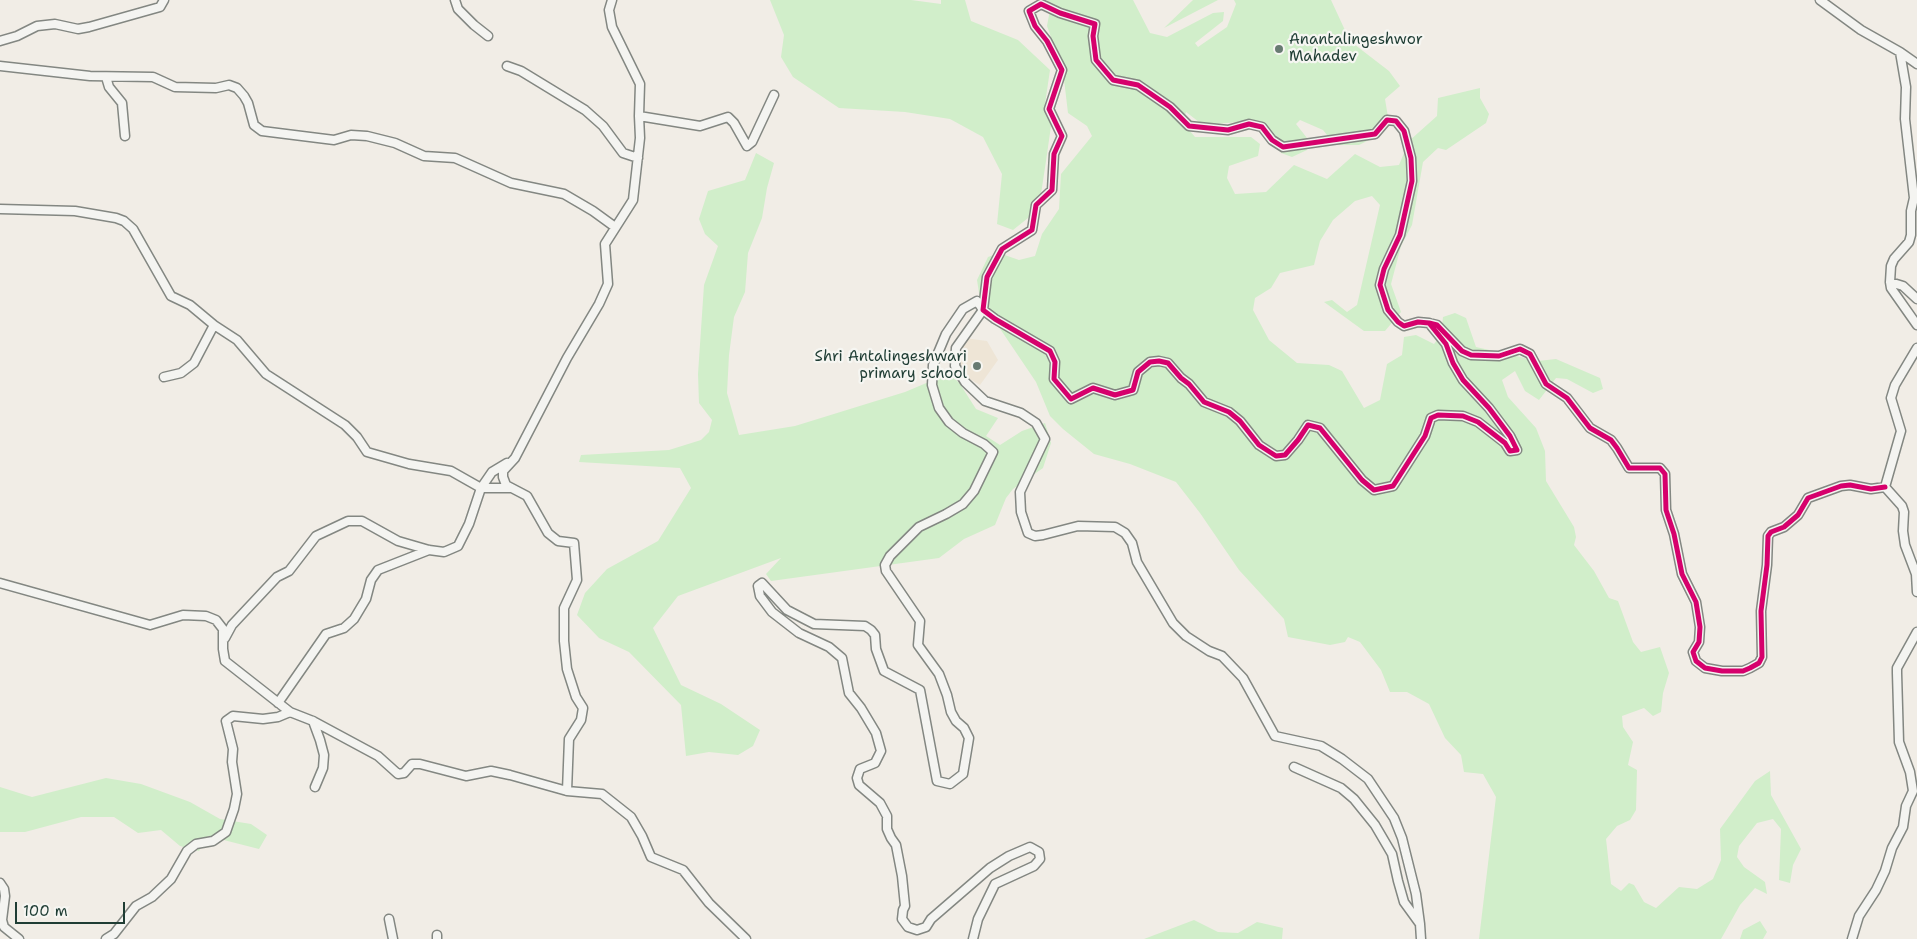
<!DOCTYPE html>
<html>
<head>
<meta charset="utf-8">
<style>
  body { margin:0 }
  #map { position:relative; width:1917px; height:939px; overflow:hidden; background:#f1ede6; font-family:"Shantell Sans",sans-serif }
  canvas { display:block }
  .scale { position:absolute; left:15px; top:902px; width:110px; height:22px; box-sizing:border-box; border:2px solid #1f3d34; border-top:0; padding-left:6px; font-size:15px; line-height:18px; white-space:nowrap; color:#1f3d34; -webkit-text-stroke:4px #f6f6f2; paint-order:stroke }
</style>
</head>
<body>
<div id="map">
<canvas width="1917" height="939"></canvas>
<div class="scale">100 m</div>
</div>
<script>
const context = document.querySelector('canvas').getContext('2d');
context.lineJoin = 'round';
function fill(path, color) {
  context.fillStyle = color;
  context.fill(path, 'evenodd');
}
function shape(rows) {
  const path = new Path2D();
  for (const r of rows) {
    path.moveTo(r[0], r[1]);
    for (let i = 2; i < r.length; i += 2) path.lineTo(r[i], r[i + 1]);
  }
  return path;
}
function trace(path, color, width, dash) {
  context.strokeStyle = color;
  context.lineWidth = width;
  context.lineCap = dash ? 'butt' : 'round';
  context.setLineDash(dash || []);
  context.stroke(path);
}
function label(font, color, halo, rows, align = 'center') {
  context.font = font + ' "Shantell Sans",sans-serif';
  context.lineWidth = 4.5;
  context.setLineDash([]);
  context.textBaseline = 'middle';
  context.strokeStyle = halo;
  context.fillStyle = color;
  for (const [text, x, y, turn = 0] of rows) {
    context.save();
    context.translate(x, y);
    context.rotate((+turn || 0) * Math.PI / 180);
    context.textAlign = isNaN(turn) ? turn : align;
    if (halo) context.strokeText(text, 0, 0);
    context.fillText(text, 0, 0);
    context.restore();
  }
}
const built = shape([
  [964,338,987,341,998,360,980,385,958,372]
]);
const green = shape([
  [770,0,911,0,941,4,941,0,965,0,971,21,1018,40,1050,70,1045,104,1051,126,1046,161,1041,194,1028,218,1013,230,997,224,1002,174,983,137,950,119,905,112,839,108,793,77,781,57,784,35],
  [1047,0,1133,0,1150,33,1167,37,1213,13,1224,12,1223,21,1195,43,1198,47,1227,27,1236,4,1234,0,1331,0,1350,41,1389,71,1400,86,1385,99,1388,117,1375,137,1359,145,1335,145,1323,130,1300,120,1296,124,1307,138,1307,150,1292,157,1281,153,1265,128,1239,122,1203,125,1186,112,1183,123,1195,137,1251,137,1260,144,1258,156,1229,166,1227,178,1235,194,1266,192,1294,165,1327,179,1355,154,1380,167,1399,165,1409,141,1437,116,1438,98,1480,88,1480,98,1489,114,1486,123,1446,150,1438,148,1423,162,1412,225,1401,246,1391,284,1401,312,1385,331,1364,331,1324,302,1332,300,1347,312,1357,305,1380,205,1372,196,1355,201,1333,220,1320,241,1314,265,1280,273,1271,288,1255,298,1253,310,1269,340,1297,363,1329,365,1342,371,1364,408,1380,400,1387,364,1402,355,1404,337,1416,335,1434,344,1441,335,1443,317,1455,313,1466,318,1476,347,1538,361,1556,359,1600,378,1603,389,1593,393,1567,379,1556,378,1539,400,1525,391,1515,371,1502,380,1508,397,1536,428,1545,451,1546,481,1574,527,1576,537,1574,545,1594,571,1609,598,1618,601,1633,642,1641,652,1660,647,1669,673,1663,693,1661,712,1653,716,1644,708,1622,716,1623,727,1633,742,1628,765,1637,770,1636,810,1630,820,1617,826,1606,839,1611,884,1621,891,1629,883,1634,885,1644,902,1656,908,1679,887,1697,889,1713,879,1721,860,1720,829,1755,781,1770,771,1771,795,1801,849,1793,865,1790,883,1779,880,1781,829,1773,819,1757,823,1739,846,1737,857,1744,867,1765,882,1767,894,1755,888,1740,905,1721,939,1479,939,1496,797,1483,774,1464,772,1461,755,1445,738,1429,704,1407,692,1390,692,1381,670,1360,642,1348,637,1345,642,1330,645,1288,637,1284,619,1239,570,1200,513,1176,482,1130,464,1094,454,1063,429,1050,416,1036,382,980,299,977,280,988,257,999,253,1019,260,1035,256,1042,234,1059,209,1061,174,1092,136,1087,126,1068,113,1063,71,1047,26,1050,10],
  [1193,0,1218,0,1164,28],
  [756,153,774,163,767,188,762,218,748,253,745,292,734,317,729,355,727,393,739,435,795,426,905,392,950,373,960,384,976,409,998,418,986,436,1000,445,1022,431,1045,423,1051,443,1043,468,1013,489,1006,498,995,525,964,539,939,558,771,581,766,574,781,558,678,596,653,628,681,685,721,704,760,730,753,746,738,755,709,752,686,756,681,705,629,652,599,638,577,615,585,593,607,569,658,541,691,488,680,468,579,462,581,455,669,450,701,440,709,432,712,420,699,403,698,374,704,285,718,246,705,234,699,219,708,191,745,180],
  [106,778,141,784,190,802,220,819,251,824,267,835,259,849,208,836,199,851,180,846,161,830,138,833,114,817,81,817,25,832,0,832,0,787,32,797],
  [1194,920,1218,932,1238,933,1257,922,1283,928,1282,939,1144,939],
  [1760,921,1767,932,1763,939,1740,939,1743,930]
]);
const minor = shape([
  [455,0,458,9,474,25,488,36],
  [1820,0,1861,30,1900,52,1906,87,1905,119,1914,198,1911,211,1911,235,1909,242,1894,259,1891,266,1890,282,1891,288,1917,325],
  [0,41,17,36,37,26,55,24,78,29,89,27,160,7,164,0],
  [1900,52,1917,64],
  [0,66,90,76,153,77,175,87,216,88,229,85,237,88,244,96,248,103,254,125,262,131,334,140,351,135,367,136,395,143,424,156,455,158,511,183,564,194,593,211,615,227],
  [507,66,521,71,585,110,603,126,623,153,638,158],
  [106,77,109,87,122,103,125,136],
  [639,116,700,126,728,117,734,123,747,146,752,142,774,95],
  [0,209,75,211,116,218,124,221,133,229,171,296,190,305,214,325,237,340,266,374,345,425,357,437,367,452,409,464,451,471,481,488,510,488],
  [1890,282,1903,286,1917,299],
  [1429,323,1418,322,1404,326,1398,322,1388,310,1380,285,1384,269,1400,235,1412,181,1411,158,1404,131,1396,121,1387,120,1375,134,1283,147,1272,140,1262,127,1249,124,1228,130,1189,126,1170,107,1138,85,1113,80,1096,60,1093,36,1095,24,1060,13,1041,4,1029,11,1035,26,1047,41,1062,70,1049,109,1062,136,1054,154,1052,190,1036,205,1032,230,1002,249,987,277,983,310,995,319,1050,351,1055,362,1054,379,1071,399,1093,388,1115,395,1133,390,1138,372,1150,362,1159,361,1168,363,1181,378,1189,384,1204,402,1229,412,1240,421,1259,445,1276,456,1285,455,1298,440,1308,425,1320,428,1362,480,1374,490,1393,486,1425,436,1431,418,1438,415,1463,416,1478,422,1505,443,1510,451,1517,450,1510,436,1489,408,1463,380,1453,363,1446,344,1429,323,1437,325,1462,351,1471,355,1499,356,1520,349,1530,354,1546,384,1567,398,1590,428,1611,440,1617,448,1629,468,1660,468,1665,474,1666,510,1674,534,1682,574,1696,602,1700,627,1699,642,1693,652,1696,661,1705,668,1722,671,1743,671,1750,668,1759,663,1762,657,1761,611,1767,565,1768,536,1771,532,1784,527,1798,515,1808,498,1841,486,1850,485,1871,489,1885,487],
  [1917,348,1895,385,1891,398,1901,431,1885,487,1902,506,1904,512,1903,531,1905,545,1916,574,1917,592],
  [164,377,181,373,194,363,214,325],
  [0,583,150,625,183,615,206,616,216,620,223,629,223,649,225,661,290,712,313,721,378,756,398,774,404,773,412,764,420,764,466,776,491,771,510,775,567,791,602,794,631,817,642,836,651,857,683,870,709,903,746,939],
  [225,638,232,625,277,577,289,571,316,536,348,521,362,521,398,541,429,550,444,552,458,546,469,524,481,488,492,472,507,463],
  [278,703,326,634,344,628,354,619,366,599,371,580,378,570,429,550],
  [313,721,320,740,324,755,323,768,315,787],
  [567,791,569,739,581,720,583,708,576,697,567,669,564,641,564,608,577,580,574,543,558,541,548,533,527,496,506,485,503,477,503,471,515,458,567,358,599,304,608,284,605,244,633,200,640,138,639,116,640,84,612,27,609,10,612,0],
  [0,883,4,889,5,896,2,920,4,927,19,939],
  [389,919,393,939],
  [1420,924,1421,939],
  [437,935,437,939],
  [106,939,114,934,136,906,152,897,171,879,187,851,196,844,213,841,226,832,234,809,237,794,232,762,233,749,226,721,233,716,263,719,278,717,290,712],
  [973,939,978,919,995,884,1034,866,1040,859,1039,852,1030,847,1009,856,990,868,931,919,926,927,917,930,908,927,902,919,903,910,905,906,902,876,896,845,891,838,887,829,887,816,880,803,859,785,857,778,860,769,875,763,881,751,876,733,861,708,849,693,842,658,829,647,799,633,772,612,760,596,758,586,762,583,787,610,814,624,865,626,871,630,875,635,876,649,884,671,920,690,937,781,950,784,963,774,969,738,964,728,956,721,951,712,947,695,939,674,918,645,920,621,886,571,885,565,890,556,919,527,946,514,963,504,974,491,993,452,984,444,963,433,949,422,939,408,932,385,933,365,946,334,963,309,977,301,983,310,956,348,955,366,965,382,985,401,1021,413,1036,423,1045,439,1020,492,1021,512,1028,533,1035,536,1043,535,1078,526,1115,527,1125,533,1132,543,1137,562,1173,623,1186,636,1209,651,1222,656,1243,678,1275,736,1321,746,1342,759,1368,779,1394,818,1402,838,1416,894,1420,924,1404,902,1398,881,1392,854,1375,825,1354,799,1341,788,1294,767],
  [1852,939,1859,916,1876,890,1885,871,1892,848,1903,827,1906,806,1913,791,1910,772,1899,742,1897,673,1897,668,1917,632]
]);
const cycleway = shape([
  [1429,323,1418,322,1404,326,1398,322,1388,310,1380,285,1384,269,1400,235,1412,181,1411,158,1404,131,1396,121,1387,120,1375,134,1283,147,1272,140,1262,127,1249,124,1228,130,1189,126,1170,107,1138,85,1113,80,1096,60,1093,36,1095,24,1060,13,1041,4,1029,11,1035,26,1047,41,1062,70,1049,109,1062,136,1054,154,1052,190,1036,205,1032,230,1002,249,987,277,983,310,995,319,1050,351,1055,362,1054,379,1071,399,1093,388,1115,395,1133,390,1138,372,1150,362,1159,361,1168,363,1181,378,1189,384,1204,402,1229,412,1240,421,1259,445,1276,456,1285,455,1298,440,1308,425,1320,428,1362,480,1374,490,1393,486,1425,436,1431,418,1438,415,1463,416,1478,422,1505,443,1510,451,1517,450,1510,436,1489,408,1463,380,1453,363,1446,344,1429,323,1437,325,1462,351,1471,355,1499,356,1520,349,1530,354,1546,384,1567,398,1590,428,1611,440,1617,448,1629,468,1660,468,1665,474,1666,510,1674,534,1682,574,1696,602,1700,627,1699,642,1693,652,1696,661,1705,668,1722,671,1743,671,1750,668,1759,663,1762,657,1761,611,1767,565,1768,536,1771,532,1784,527,1798,515,1808,498,1841,486,1850,485,1871,489,1885,487]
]);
const markers = [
  [1279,49,5,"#687b72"],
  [977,366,5,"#687b72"]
];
const poiNames = [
  ["Anantalingeshwor",1289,40],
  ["Mahadev",1289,57],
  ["Shri Antalingeshwari",967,357,"right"],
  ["primary school",967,374,"right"]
];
fill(built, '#eee5d6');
fill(green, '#d1eeca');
trace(minor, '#838782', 11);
trace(minor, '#f4f4f1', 8);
trace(cycleway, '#d6006c', 5);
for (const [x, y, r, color] of markers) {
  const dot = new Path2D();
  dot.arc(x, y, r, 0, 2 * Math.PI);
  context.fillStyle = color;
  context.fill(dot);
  trace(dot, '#f6f6f2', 2);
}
label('15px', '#1f3d34', '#f6f6f2', poiNames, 'left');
</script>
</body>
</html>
